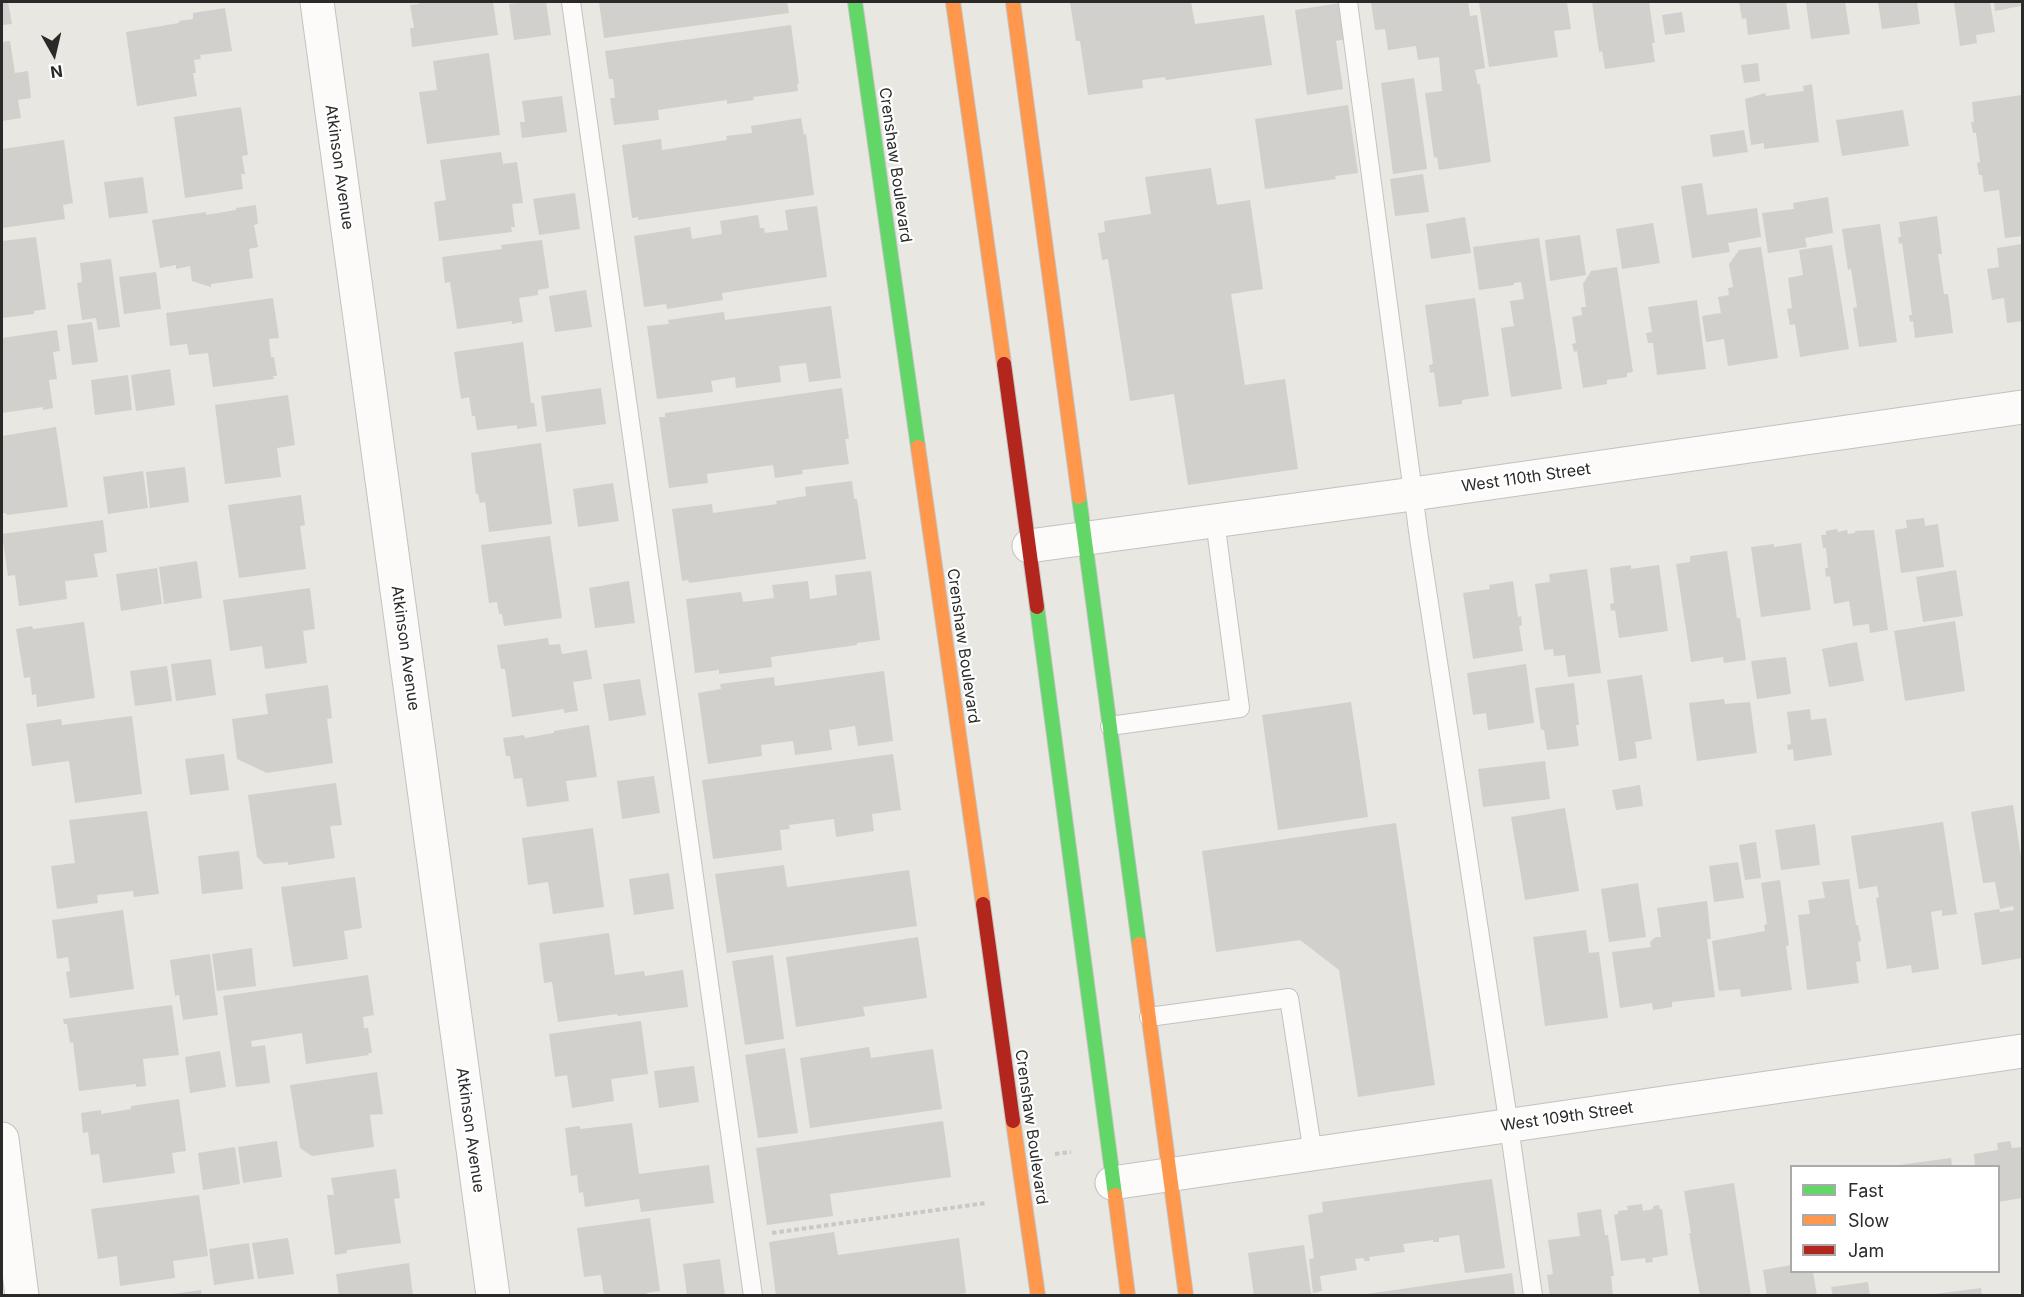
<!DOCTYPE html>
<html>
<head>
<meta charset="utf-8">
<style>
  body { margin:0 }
  #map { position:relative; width:2024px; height:1297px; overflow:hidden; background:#e8e7e1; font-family:Inter,sans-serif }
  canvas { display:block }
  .frame { position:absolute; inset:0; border:3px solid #2a2a2a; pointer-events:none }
  .legend { position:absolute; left:1790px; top:1165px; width:210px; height:108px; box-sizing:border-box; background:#fff; border:2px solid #aaa; margin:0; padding:8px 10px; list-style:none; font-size:18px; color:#2a2a2a }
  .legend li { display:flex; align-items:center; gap:12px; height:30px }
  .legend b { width:30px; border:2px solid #aaa }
  .north { position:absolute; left:24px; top:24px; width:60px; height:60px; -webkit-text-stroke:4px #fff; paint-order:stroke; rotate:172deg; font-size:16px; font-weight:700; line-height:24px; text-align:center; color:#2a2a2a }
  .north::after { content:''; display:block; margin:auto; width:21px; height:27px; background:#2a2a2a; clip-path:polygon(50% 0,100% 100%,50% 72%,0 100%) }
</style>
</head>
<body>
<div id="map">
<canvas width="2024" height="1297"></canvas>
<div class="frame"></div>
<ul class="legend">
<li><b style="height:8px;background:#63d668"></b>Fast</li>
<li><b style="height:8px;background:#ff974d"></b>Slow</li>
<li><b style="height:8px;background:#b3261e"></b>Jam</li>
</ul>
<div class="north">N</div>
</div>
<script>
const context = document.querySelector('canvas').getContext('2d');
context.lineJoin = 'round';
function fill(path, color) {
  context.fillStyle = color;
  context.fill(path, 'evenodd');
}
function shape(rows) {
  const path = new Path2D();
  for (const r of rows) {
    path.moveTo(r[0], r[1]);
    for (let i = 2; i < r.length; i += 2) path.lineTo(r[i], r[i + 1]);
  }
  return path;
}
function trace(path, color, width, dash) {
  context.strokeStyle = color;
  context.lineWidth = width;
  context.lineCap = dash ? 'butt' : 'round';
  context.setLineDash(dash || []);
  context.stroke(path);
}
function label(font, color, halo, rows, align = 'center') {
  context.font = font + ' Inter,sans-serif';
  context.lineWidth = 4.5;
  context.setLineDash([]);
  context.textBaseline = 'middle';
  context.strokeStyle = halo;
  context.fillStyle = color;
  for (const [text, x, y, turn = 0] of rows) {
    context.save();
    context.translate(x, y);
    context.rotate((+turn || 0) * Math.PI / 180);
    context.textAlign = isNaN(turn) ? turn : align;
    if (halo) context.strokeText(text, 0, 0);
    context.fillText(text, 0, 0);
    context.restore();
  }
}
const building = shape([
  [2,2,8,2,12,24,2,25],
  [419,2,493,2,498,35,412,47,410,28,414,28,410,5,419,4],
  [530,2,546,2,551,35,514,40,509,4],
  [599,2,787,2,789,13,604,38],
  [1070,2,1191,2,1195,24,1264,15,1272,65,1166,80,1165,77,1142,80,1143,88,1088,95,1080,41,1076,41],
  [1371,2,1468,2,1470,16,1477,15,1485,68,1475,70,1478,85,1480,84,1491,162,1439,170,1437,157,1434,158,1425,93,1442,91,1439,57,1418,60,1416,46,1388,50,1385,29,1375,30],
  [1479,2,1567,2,1571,29,1554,31,1558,57,1489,67],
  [1592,2,1649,2,1655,43,1652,43,1655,62,1605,69,1602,51,1599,52],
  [1739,2,1786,2,1790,29,1748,35,1746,18,1742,19],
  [1806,2,1845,2,1850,34,1811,39],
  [1878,2,1917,2,1920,24,1882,29],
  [1954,2,1990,2,1995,32,1976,35,1977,43,1960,46],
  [1994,2,2020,2,2021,6,1995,11],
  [1341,3,1346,39,1336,41,1343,89,1307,95,1295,10],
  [225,8,232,51,200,55,201,59,194,60,196,73,193,73,197,96,137,106,126,32,179,23,179,21,193,19,193,13],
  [1682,12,1685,32,1665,35,1662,15],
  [791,25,799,84,797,84,798,91,753,97,754,100,727,104,727,100,658,110,659,120,614,125,610,98,615,98,613,79,609,79,605,51],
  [10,41,15,73,28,71,31,98,18,100,21,118,2,121,2,42],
  [489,53,500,135,427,144,419,92,437,90,433,61],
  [1758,63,1760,81,1744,83,1741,65],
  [1414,78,1427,169,1393,174,1381,83],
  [1812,84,1819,142,1764,149,1764,143,1751,145,1745,99,1765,93,1766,96,1804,91,1803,86],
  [2022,95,2022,236,2005,238,1999,190,1984,192,1982,175,1979,175,1977,163,1980,162,1976,133,1973,133,1971,122,1974,122,1972,102],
  [562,96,567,132,522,138,520,122,525,122,522,101],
  [1348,105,1358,173,1335,176,1336,179,1265,189,1255,119],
  [241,107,248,155,242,156,245,174,241,174,243,189,185,198,174,117],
  [1903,110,1909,146,1842,156,1836,120],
  [801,118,804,135,806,134,814,195,638,220,638,217,632,218,622,145,661,139,662,150,727,140,726,136,752,133,751,126],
  [1744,130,1748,152,1713,157,1710,135],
  [64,140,73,203,63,205,65,219,2,228,2,149],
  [501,152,503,164,517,162,523,203,512,204,515,227,511,227,512,232,439,241,434,202,446,200,440,160],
  [1211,168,1217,205,1250,200,1263,289,1231,294,1245,385,1285,379,1298,469,1188,485,1174,394,1130,401,1108,259,1102,260,1098,233,1105,232,1104,221,1151,214,1145,177],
  [1423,174,1429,212,1395,216,1390,179],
  [143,177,148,213,109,218,104,182],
  [1702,183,1707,215,1757,208,1761,237,1728,243,1730,252,1692,258,1681,186],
  [575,193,580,229,539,235,533,199],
  [1828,197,1833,233,1805,238,1807,247,1768,253,1762,213,1794,209,1793,203],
  [256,205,258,224,254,225,258,247,249,249,253,278,211,284,211,287,192,281,190,266,176,269,176,265,160,268,152,220,206,212,206,215,236,210,236,208],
  [817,206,827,277,722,293,723,300,667,309,666,304,644,307,634,236,690,227,692,239,722,234,720,221,758,215,760,228,764,228,765,233,788,230,785,210],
  [1937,216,1942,254,1938,254,1944,294,1948,294,1953,333,1915,338,1913,321,1910,322,1909,315,1912,315,1902,243,1899,244,1898,237,1901,237,1899,222],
  [1465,217,1471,253,1431,259,1426,224],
  [1653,223,1660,263,1622,269,1616,229],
  [1880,224,1897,342,1859,347,1853,308,1857,307,1851,269,1848,270,1842,229],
  [1580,235,1586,275,1550,281,1545,240],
  [36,237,46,309,34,311,34,314,2,318,2,241],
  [1539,238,1562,389,1511,397,1501,328,1514,326,1510,301,1524,299,1521,282,1514,283,1514,285,1479,290,1473,247],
  [542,240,549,288,538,290,538,295,519,298,523,322,512,324,512,321,457,329,450,282,445,283,442,257,502,249,501,245],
  [2022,244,2022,321,2007,323,2004,298,1992,300,1987,269,1999,267,1997,248],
  [1832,245,1849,349,1800,357,1795,324,1790,325,1787,309,1792,308,1788,278,1803,275,1799,250],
  [1761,247,1778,358,1728,366,1724,339,1706,342,1702,316,1721,313,1718,297,1729,295,1728,288,1733,287,1729,264,1739,250],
  [111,259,120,327,98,330,96,318,82,320,77,283,82,282,80,263],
  [1617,267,1633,372,1627,373,1627,377,1607,380,1607,384,1583,388,1577,351,1574,352,1572,344,1576,343,1572,317,1582,315,1581,307,1586,307,1583,284,1591,271],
  [156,272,161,309,124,314,119,277],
  [586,290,592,327,555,332,549,296],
  [273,298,279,338,269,339,271,357,274,357,277,376,273,376,274,379,213,387,208,353,189,355,187,344,170,346,166,313],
  [1475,298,1489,396,1462,400,1462,404,1439,407,1434,372,1430,373,1429,365,1433,364,1425,305],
  [1697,300,1706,369,1657,375,1653,343,1648,343,1646,333,1652,332,1648,307],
  [831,306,841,378,809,382,806,363,779,366,781,382,736,388,735,377,711,381,713,392,657,399,647,326,669,324,668,320,724,312,725,320],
  [92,322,98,362,72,365,67,325],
  [57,330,60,351,53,352,57,379,49,380,53,408,43,410,43,407,2,413,2,338],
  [523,342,531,403,534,403,537,426,517,429,517,425,477,430,475,416,472,416,469,397,461,399,454,352],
  [170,369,175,405,136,411,131,375],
  [128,375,132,410,95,415,91,380],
  [601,388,606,424,546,432,541,396],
  [842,388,849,439,845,439,849,464,802,470,803,474,775,478,773,465,707,474,708,483,669,488,659,417,665,417,665,413],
  [288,395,295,445,277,448,281,477,225,484,215,405],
  [56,427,68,507,7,515,6,513,3,513,2,436],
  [541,443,552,524,489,532,485,502,480,503,478,494,476,494,471,453],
  [185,467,189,502,150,508,146,472],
  [143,471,148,508,108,514,103,477],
  [852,481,854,499,857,499,866,559,689,583,688,580,682,581,672,509,712,504,713,513,777,504,776,501,806,496,805,487],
  [613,483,619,521,578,527,573,489],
  [301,495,305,525,300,526,306,569,239,578,228,505],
  [1924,518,1925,526,1938,524,1944,567,1901,573,1895,530,1907,528,1906,520],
  [103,520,107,552,94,554,98,577,65,581,67,599,19,606,15,575,8,576,2,534],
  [1837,529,1838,532,1847,530,1848,534,1855,533,1855,531,1874,530,1888,630,1870,633,1869,624,1853,626,1849,601,1834,604,1830,576,1826,577,1825,568,1828,568,1826,548,1823,548,1821,535,1826,535,1826,531],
  [550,536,562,618,504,626,502,614,499,614,497,602,489,603,481,545],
  [1801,543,1811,610,1761,617,1751,547,1774,544,1774,547],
  [1727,551,1737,618,1740,618,1746,660,1724,663,1723,657,1691,662,1676,564,1690,562,1690,556],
  [197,561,202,598,164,604,159,567],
  [1631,565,1631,569,1659,565,1668,631,1619,638,1615,610,1611,611,1610,604,1614,603,1610,568],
  [157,568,162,604,121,611,116,574],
  [1587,569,1601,673,1568,677,1565,655,1554,656,1553,649,1544,650,1535,584,1550,582,1549,574],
  [1956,570,1963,616,1923,622,1916,577],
  [871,571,880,640,857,643,857,645,771,657,772,667,719,674,719,670,695,673,686,599,741,592,743,602,774,598,772,585,808,581,810,599,837,595,835,575],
  [629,581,635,623,595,628,589,588],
  [1513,581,1518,617,1521,616,1522,625,1519,626,1523,651,1473,659,1463,593,1490,589,1489,585],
  [310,588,315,629,303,631,307,663,265,669,262,646,230,651,223,600],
  [1955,621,1965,691,1905,701,1894,631],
  [84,622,95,698,37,707,36,694,32,695,30,677,24,678,16,629,32,626,33,629],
  [548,638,549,645,560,644,562,654,587,650,592,679,573,682,578,711,564,713,564,709,512,717,505,669,501,669,497,645],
  [1857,642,1864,681,1829,687,1822,649],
  [1786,657,1791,694,1757,699,1751,661],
  [211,659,216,695,176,701,171,664],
  [1526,664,1534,723,1488,730,1486,713,1473,715,1467,673],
  [167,666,172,701,135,706,130,671],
  [884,671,893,741,858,746,855,726,829,730,832,750,795,755,793,741,761,745,762,756,708,764,698,693,721,689,720,684,774,677,775,686],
  [1642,675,1652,739,1635,742,1637,758,1619,761,1607,680],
  [640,679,646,715,609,721,603,684],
  [1574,683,1579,725,1576,725,1579,746,1547,750,1544,730,1541,730,1535,688],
  [328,685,332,718,327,719,333,763,267,773,237,759,232,719,268,714,265,694],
  [1724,699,1725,704,1750,702,1757,753,1697,761,1689,703],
  [1351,702,1368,817,1278,830,1262,715],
  [1810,709,1811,720,1826,718,1832,755,1794,761,1793,749,1788,750,1787,745,1791,744,1787,712],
  [132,716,142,794,75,803,69,761,32,766,26,724,61,719,62,725],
  [589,725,597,777,566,781,569,801,527,807,522,778,514,779,510,756,506,756,503,738,524,735,525,738,554,733,554,731],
  [224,754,229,790,190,795,185,759],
  [893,754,901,810,872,814,874,831,836,837,834,819,789,825,790,829,780,830,782,850,713,859,702,780],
  [1545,761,1550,799,1483,807,1478,769],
  [654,776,660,813,622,819,617,781],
  [336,783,342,825,330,826,335,858,288,865,288,862,264,864,257,857,248,795],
  [1640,785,1643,806,1616,810,1612,790],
  [2013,805,2022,863,2022,958,1982,965,1974,913,1999,909,2000,912,2014,910,2013,906,2000,909,1995,882,1983,883,1971,812],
  [1565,808,1579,891,1525,900,1511,817],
  [147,811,159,894,134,897,133,891,97,895,98,903,57,909,51,866,75,863,69,820],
  [1943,822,1957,914,1942,916,1942,910,1931,912,1939,969,1912,973,1911,965,1887,969,1876,898,1879,897,1877,886,1859,889,1851,836],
  [1396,823,1435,1085,1358,1097,1339,970,1300,940,1216,952,1202,851],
  [1815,824,1820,865,1781,870,1775,830],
  [593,828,604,907,553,914,548,882,528,885,522,838],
  [1756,842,1761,878,1745,880,1739,845],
  [239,851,243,889,202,894,198,856],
  [1738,862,1744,898,1714,902,1709,866],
  [784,865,787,887,909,870,917,926,727,953,715,874],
  [669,873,674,909,634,915,629,879],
  [355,877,362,928,344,931,348,959,293,967,281,887],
  [1849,879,1856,925,1858,925,1861,941,1858,942,1861,961,1856,962,1859,983,1807,990,1798,915,1810,914,1808,900,1825,898,1822,882],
  [1780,880,1789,945,1786,946,1792,990,1741,997,1740,989,1719,991,1712,941,1765,931,1764,925,1767,924,1761,883],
  [1638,883,1646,937,1609,942,1601,889],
  [1707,901,1711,939,1707,939,1715,997,1672,1002,1672,1007,1653,1010,1652,1003,1620,1008,1612,952,1651,947,1650,942,1656,937,1661,937,1657,908],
  [123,910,134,989,70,998,66,972,70,971,68,957,57,959,52,920],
  [1586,930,1589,953,1599,952,1608,1018,1545,1026,1533,937],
  [609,933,615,975,644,971,645,976,683,970,688,1007,618,1016,617,1014,558,1022,552,982,544,983,539,943],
  [918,937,927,998,863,1007,865,1016,796,1027,786,957],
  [252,948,256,986,217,991,212,954],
  [210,954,218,1015,183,1020,179,995,175,996,170,960],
  [773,955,784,1039,745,1045,732,961],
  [368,975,374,1015,363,1017,364,1028,368,1028,372,1053,368,1053,369,1055,306,1064,302,1033,251,1041,252,1047,265,1045,270,1083,236,1087,223,996],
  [172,1005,179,1055,143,1059,146,1086,136,1087,136,1084,79,1091,73,1042,70,1043,67,1024,64,1024,63,1019],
  [641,1021,648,1074,611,1079,614,1101,572,1108,567,1075,555,1077,549,1034],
  [869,1047,871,1058,933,1049,942,1109,810,1128,800,1058],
  [785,1048,798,1133,758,1138,745,1055],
  [220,1051,226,1087,190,1093,185,1057],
  [694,1066,699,1102,659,1108,654,1071],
  [377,1072,383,1114,370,1115,374,1147,312,1156,300,1148,290,1085],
  [179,1099,186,1151,172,1153,175,1173,103,1183,99,1154,91,1155,88,1132,83,1133,81,1113,101,1110,101,1114,131,1109,131,1106],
  [943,1121,951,1177,830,1194,833,1216,767,1225,756,1148],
  [632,1123,639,1174,709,1165,714,1203,641,1212,639,1199,585,1207,583,1192,579,1193,577,1175,571,1176,565,1128,580,1126,580,1129],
  [277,1141,282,1177,243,1183,238,1147],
  [2010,1141,2012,1148,2022,1147,2022,1198,1998,1202,1998,1166,1975,1166,1974,1154,1998,1150,1997,1143],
  [235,1147,240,1184,203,1190,198,1153],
  [1951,1158,1952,1166,1899,1166,1899,1165],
  [396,1169,400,1198,394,1199,401,1243,347,1250,347,1253,335,1255,327,1195,334,1195,331,1178],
  [1492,1179,1505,1268,1465,1273,1459,1235,1439,1238,1439,1242,1433,1242,1433,1240,1403,1244,1405,1252,1369,1257,1370,1261,1364,1261,1364,1258,1355,1259,1357,1270,1320,1276,1322,1291,1313,1293,1309,1259,1314,1258,1308,1215,1323,1212,1322,1202],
  [1734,1183,1751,1296,1700,1296,1689,1233,1691,1233,1684,1191],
  [199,1195,208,1256,173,1261,175,1278,120,1286,117,1256,98,1259,91,1209],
  [1642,1204,1643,1211,1653,1209,1653,1206,1659,1205,1660,1209,1662,1209,1668,1255,1652,1258,1653,1262,1646,1263,1645,1258,1621,1261,1614,1215,1618,1214,1618,1211,1628,1210,1627,1206],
  [1601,1209,1605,1235,1608,1235,1614,1276,1611,1276,1613,1296,1550,1296,1547,1275,1553,1274,1548,1240,1580,1236,1577,1213],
  [650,1218,660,1291,647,1293,647,1296,604,1296,601,1275,584,1277,577,1228],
  [834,1232,838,1255,959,1238,966,1293,947,1296,776,1296,769,1242],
  [288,1238,294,1274,258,1279,252,1243],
  [249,1243,254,1279,214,1285,209,1249],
  [1304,1245,1311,1294,1254,1296,1248,1253],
  [720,1259,725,1296,687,1296,683,1264],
  [409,1263,413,1296,339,1296,336,1274],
  [1792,1265,1792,1272,1813,1272,1817,1296,1767,1296,1763,1270],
  [1512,1273,1515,1296,1367,1296,1367,1294],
  [1868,1282,1870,1296,1833,1296,1831,1287],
  [1981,1288,1982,1296,1935,1296,1935,1294],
  [201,1290,202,1296,172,1296,172,1294]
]);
const path = shape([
  [1055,1154,1071,1152],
  [772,1233,986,1203]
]);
const lane = shape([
  [571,2,753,1296],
  [1348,2,1419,538,1509,1126,1533,1296],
  [1110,726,1240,708,1215,521],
  [1149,1017,1289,998,1313,1154]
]);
const street = shape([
  [317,2,493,1296],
  [1029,546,1413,494,2022,407],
  [2,1139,22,1296],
  [1112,1183,2022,1051]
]);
const fast = shape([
  [855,2,918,447],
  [1079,497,1139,944],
  [1037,607,1115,1195]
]);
const slow = shape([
  [953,2,1004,364],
  [1013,2,1079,497],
  [918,447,983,904],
  [1139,944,1186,1296],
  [1013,1121,1038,1296],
  [1115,1195,1128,1296]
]);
const jam = shape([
  [1004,364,1037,607],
  [983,904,1013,1121]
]);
const streetNames = [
  ["Crenshaw Boulevard",895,165,82],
  ["Atkinson Avenue",339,167,82],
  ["West 110th Street",1526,478,-8],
  ["Crenshaw Boulevard",963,646,82],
  ["Atkinson Avenue",405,648,82],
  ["West 109th Street",1567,1117,-8],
  ["Crenshaw Boulevard",1031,1127,82],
  ["Atkinson Avenue",470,1130,82]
];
fill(building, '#d1d0cc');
trace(lane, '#c2c2c1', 20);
trace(street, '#c2c2c1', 35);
trace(fast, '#c2c2c1', 16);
trace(slow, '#c2c2c1', 16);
trace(jam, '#c2c2c1', 16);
trace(path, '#c8c8c7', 4, [4.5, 3]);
trace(lane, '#fcfbfa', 18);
trace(street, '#fcfbfa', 33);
trace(fast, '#63d668', 14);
trace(slow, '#ff974d', 14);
trace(jam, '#b3261e', 14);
label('16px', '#2a2a2a', '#fff', streetNames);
</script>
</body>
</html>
